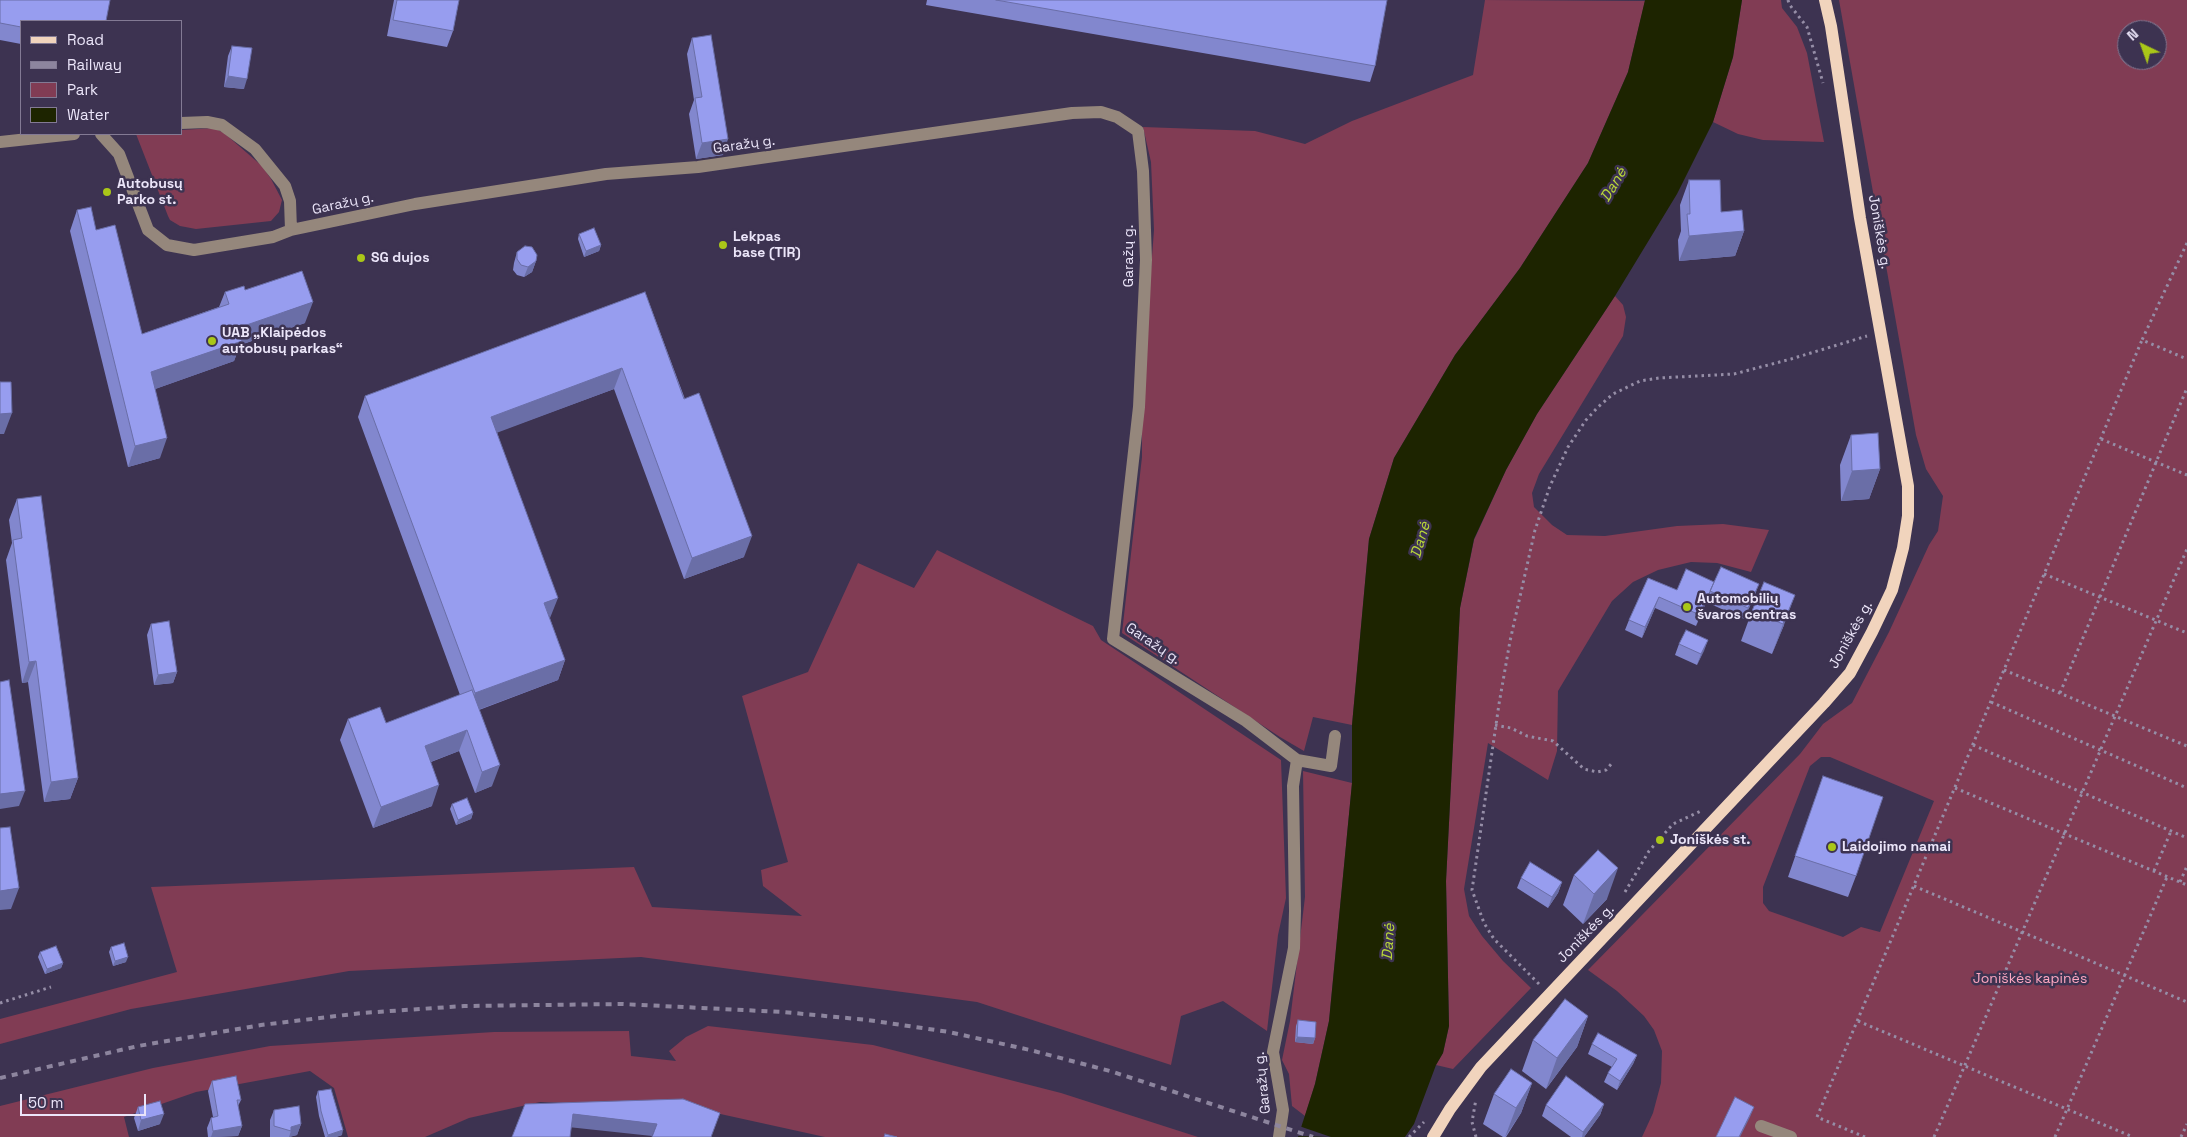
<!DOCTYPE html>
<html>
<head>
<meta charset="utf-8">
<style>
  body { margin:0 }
  #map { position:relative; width:2187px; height:1137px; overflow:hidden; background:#3d3351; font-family:"Space Grotesk",sans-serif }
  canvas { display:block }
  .legend { position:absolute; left:20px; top:20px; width:162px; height:115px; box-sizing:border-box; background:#3d3351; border:1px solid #837a94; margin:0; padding:6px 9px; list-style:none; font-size:15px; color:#ebe5f9 }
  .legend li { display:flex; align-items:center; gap:10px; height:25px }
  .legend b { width:25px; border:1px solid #837a94 }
  .north { position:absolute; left:2117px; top:20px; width:50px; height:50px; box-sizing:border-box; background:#3d3351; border:1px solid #837a94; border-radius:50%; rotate:318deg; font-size:14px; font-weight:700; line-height:20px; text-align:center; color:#ebe5f9 }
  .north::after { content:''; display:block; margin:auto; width:18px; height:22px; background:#aac718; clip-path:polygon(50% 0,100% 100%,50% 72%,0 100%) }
  .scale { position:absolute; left:20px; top:1094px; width:126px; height:22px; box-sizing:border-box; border:2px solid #ebe5f9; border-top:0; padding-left:6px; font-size:15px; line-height:18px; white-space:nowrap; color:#ebe5f9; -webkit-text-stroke:4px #3d3351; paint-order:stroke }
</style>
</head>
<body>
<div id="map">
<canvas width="2187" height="1137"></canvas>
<ul class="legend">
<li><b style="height:6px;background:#f1d4bd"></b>Road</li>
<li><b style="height:6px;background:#8d859e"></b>Railway</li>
<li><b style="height:14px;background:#813c54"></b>Park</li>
<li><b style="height:14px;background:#1d2400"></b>Water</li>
</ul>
<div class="north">N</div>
<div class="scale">50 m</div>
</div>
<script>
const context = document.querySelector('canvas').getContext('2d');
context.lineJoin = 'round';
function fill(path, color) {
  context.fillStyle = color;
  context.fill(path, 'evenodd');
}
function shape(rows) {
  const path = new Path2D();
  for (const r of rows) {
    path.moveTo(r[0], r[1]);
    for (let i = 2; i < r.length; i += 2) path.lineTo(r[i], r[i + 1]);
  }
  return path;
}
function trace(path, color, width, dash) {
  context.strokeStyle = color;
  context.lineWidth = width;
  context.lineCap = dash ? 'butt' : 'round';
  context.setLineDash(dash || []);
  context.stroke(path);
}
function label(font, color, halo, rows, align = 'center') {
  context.font = font + ' "Space Grotesk",sans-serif';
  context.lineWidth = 5;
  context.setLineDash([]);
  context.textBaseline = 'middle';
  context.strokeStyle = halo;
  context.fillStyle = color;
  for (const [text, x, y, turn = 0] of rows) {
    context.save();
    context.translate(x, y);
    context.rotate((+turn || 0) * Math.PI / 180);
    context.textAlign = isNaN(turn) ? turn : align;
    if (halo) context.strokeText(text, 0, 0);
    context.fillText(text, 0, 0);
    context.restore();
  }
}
const green = shape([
  [1485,0,1645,1,1628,72,1588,163,1520,268,1455,355,1394,458,1369,539,1352,725,1313,717,1304,751,1280,737,1122,633,1142,457,1142,389,1154,230,1151,162,1143,127,1255,131,1305,144,1352,121,1473,75],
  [1742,0,1781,0,1782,8,1797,27,1807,53,1824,142,1763,140,1738,134,1713,122,1733,57],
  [1839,0,2187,0,2187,1137,1642,1137,1653,1113,1661,1083,1662,1051,1654,1030,1644,1016,1617,991,1588,970,1800,754,1823,724,1852,703,1889,632,1929,545,1938,531,1943,496,1926,469,1916,435],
  [2127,30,2157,30,2157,60,2127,60],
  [1821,757,1830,757,1934,801,1880,932,1861,927,1843,937,1769,911,1763,903,1763,887,1810,766],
  [214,128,224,133,262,166,271,179,282,200,279,212,271,221,196,229,180,226,170,220,168,216,136,134,181,134,181,130],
  [1615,296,1623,305,1626,317,1623,336,1539,474,1532,493,1534,507,1552,525,1567,535,1605,536,1677,526,1723,524,1769,530,1751,572,1717,563,1691,562,1658,570,1633,582,1612,601,1558,691,1557,751,1548,780,1488,743,1464,889,1469,916,1482,936,1503,961,1531,988,1453,1069,1436,1065,1443,1053,1449,1026,1446,881,1460,608,1474,540,1506,470,1537,414],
  [937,550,1093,626,1101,640,1281,760,1286,898,1278,935,1267,1031,1223,1001,1181,1016,1171,1065,977,1002,641,957,349,971,131,1009,0,1044,0,1019,177,972,151,887,634,867,652,907,802,916,763,886,761,870,788,862,742,696,808,672,858,563,914,588],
  [1303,771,1352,783,1329,1021,1315,1084,1305,1116,1292,1106,1289,1074,1282,1060,1290,1021,1305,897],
  [708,1026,873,1045,1061,1093,1198,1137,825,1137,684,1106,540,1102,469,1118,425,1137,348,1137,334,1088,310,1071,196,1092,124,1117,129,1137,0,1137,0,1106,153,1068,270,1046,494,1032,629,1031,631,1056,676,1061,669,1051,686,1037]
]);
const water = shape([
  [1645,0,1742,0,1733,57,1713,122,1677,194,1615,296,1537,414,1506,470,1474,539,1460,608,1446,881,1449,1026,1443,1053,1436,1065,1414,1124,1405,1137,1298,1137,1315,1084,1329,1021,1352,783,1352,725,1369,539,1394,458,1455,355,1520,268,1588,163,1628,72]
]);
const pier = shape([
  [1299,1126,1331,1137,1295,1136]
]);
const path = shape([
  [1788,0,1789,4,1807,27,1823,83],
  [2187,243,2142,340,2187,359],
  [2101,439,2187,475],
  [2044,574,2187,633],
  [2004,670,2187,746],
  [2060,693,2187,388],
  [1991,702,2187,788],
  [1495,725,1511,728,1527,736,1553,741,1584,769,1597,772,1606,770,1613,762],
  [1973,745,2187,838],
  [1955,788,2187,885],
  [2154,871,2171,831],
  [2180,882,2187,866],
  [1914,886,2187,1002],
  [1625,892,1649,851,1673,824,1703,810],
  [1539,984,1494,939,1484,923,1472,890,1499,704,1510,641,1535,530,1550,486,1568,447,1586,420,1598,407,1613,394,1640,381,1659,378,1734,374,1791,359,1867,336],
  [0,1003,51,987],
  [1858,1021,2133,1137],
  [1409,1137,1424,1122],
  [1476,1137,1472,1122,1476,1099],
  [1865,1137,1817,1117,2142,340],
  [1934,1137,2187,549],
  [2055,1137,2167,877],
  [2181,1137,2187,1124]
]);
const minor = shape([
  [181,123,207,122,222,125,255,149,285,186,290,201,291,230],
  [101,134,119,154,148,230,167,245,194,250,273,237,291,230,415,204,606,174,698,167,1072,113,1101,112,1117,117,1138,131,1143,171,1146,260,1139,407,1113,639,1246,721,1297,760,1293,786,1295,911,1294,948,1273,1052,1283,1110,1279,1137],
  [0,142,74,134],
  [1297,760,1331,766,1335,736],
  [1761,1126,1791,1137]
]);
const major = shape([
  [1433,1137,1450,1109,1481,1067,1824,703,1850,673,1872,632,1892,590,1903,548,1908,516,1908,486,1860,218,1831,26,1825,0]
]);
const rail = shape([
  [0,1078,138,1046,261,1025,362,1013,464,1006,622,1004,783,1012,868,1020,949,1032,1030,1050,1110,1071,1313,1137]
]);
const wall = shape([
  [0,0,21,21,21,44,0,40],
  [394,0,459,0,453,31,447,47,387,36],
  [927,0,1387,0,1375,66,1370,82,926,5],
  [692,38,723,155,696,159,689,114,694,100,687,54],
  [232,46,244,89,224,87,228,56],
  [1689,180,1721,212,1744,231,1735,256,1679,261,1678,240,1681,231,1680,205],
  [77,210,96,230,142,334,219,307,225,292,245,290,305,323,240,345,234,361,155,389,160,458,128,467,70,231],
  [579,234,601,245,599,251,584,257,578,239],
  [517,252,536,261,532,272,524,277,517,275,513,270,514,263],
  [645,292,744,557,684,579,614,389,497,432,550,619,565,660,558,680,479,710,492,786,475,793,459,751,431,762,432,806,373,828,340,740,348,719,386,723,460,695,358,417,365,396],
  [1851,435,1880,469,1869,499,1841,501,1840,465],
  [17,499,78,778,70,799,44,802,28,682,22,683,6,560,12,543,9,520],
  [1648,578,1677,590,1714,582,1755,595,1744,619,1706,602,1708,598,1696,626,1655,608,1642,638,1625,630,1629,620],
  [1764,582,1784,625,1772,654,1741,641,1752,611],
  [151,624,177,672,173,683,154,685,147,635],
  [1708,640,1697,665,1675,655,1679,644],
  [1823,776,1856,876,1848,897,1788,877],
  [452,804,473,813,471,819,456,825,450,809],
  [1574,875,1607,899,1583,924,1563,905],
  [1521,878,1562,882,1558,893,1548,908,1517,888],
  [111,947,126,962,113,966,109,952],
  [40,952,63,963,61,968,45,974,38,957],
  [1588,1016,1577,1047,1546,1089,1522,1071,1533,1040],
  [1298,1020,1315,1038,1313,1044,1295,1042,1296,1026],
  [1592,1044,1637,1055,1633,1064,1617,1090,1604,1082,1608,1073,1612,1067,1588,1054],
  [212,1081,241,1100,238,1106,242,1126,238,1136,208,1137,207,1128,211,1118,213,1117,208,1091],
  [1532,1083,1521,1113,1506,1137,1503,1137,1483,1124,1494,1094],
  [318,1091,342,1135,336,1137,325,1137,319,1116,316,1097],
  [1604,1104,1600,1115,1584,1137,1571,1137,1542,1116,1546,1105],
  [138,1107,160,1124,138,1131,134,1118],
  [274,1110,301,1124,297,1135,289,1137,270,1137,270,1120]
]);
const shadedWall = shape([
  [228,76,247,79,244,89,224,87],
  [728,139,723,155,696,159,702,143],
  [1744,231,1735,256,1679,261,1689,236],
  [601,245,599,251,584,257,586,251],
  [536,261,532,272,524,277,528,267],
  [313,302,305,323,240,345,234,361,144,393,151,372,238,328],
  [622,368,614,389,483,438,491,417],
  [12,413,4,434,0,434,0,414],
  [167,438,160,458,128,467,135,446],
  [1880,469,1869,499,1841,501,1852,471],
  [752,536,744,557,684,579,692,558],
  [1759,584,1755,595,1744,619,1748,608],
  [1710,591,1708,598,1696,626,1700,615],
  [1795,595,1784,625,1772,654,1783,624],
  [1659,597,1655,608,1642,638,1645,627],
  [558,598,550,618,544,603],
  [1708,640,1704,651,1697,665,1701,654],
  [565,660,558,680,467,714,475,693],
  [36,661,28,682,22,683,29,662],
  [177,672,173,683,154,685,158,675],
  [467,730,459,751,417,767,425,746],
  [500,765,492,786,475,793,482,772],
  [78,778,70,799,44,802,51,782],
  [439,785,432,806,373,828,381,807],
  [25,791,19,806,0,809,0,794],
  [473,813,471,819,456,825,458,820],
  [1618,868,1607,899,1583,924,1594,894],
  [1562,882,1558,893,1548,908,1552,897],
  [19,888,11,909,0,910,0,891],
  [128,957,126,962,113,966,115,961],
  [63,963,61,968,45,974,47,969],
  [1588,1016,1577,1047,1546,1089,1557,1058],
  [1297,1037,1315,1038,1313,1044,1295,1042],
  [1637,1055,1633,1064,1617,1090,1620,1081],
  [1532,1083,1521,1113,1505,1137,1516,1108],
  [1604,1104,1600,1115,1584,1137,1582,1137,1583,1132],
  [1754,1107,1750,1117,1740,1137,1739,1137],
  [164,1114,160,1124,138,1131,141,1120],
  [573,1114,657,1124,652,1136,568,1127],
  [301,1124,297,1135,289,1137,291,1131,291,1127],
  [242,1126,238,1136,211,1137,213,1131],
  [343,1130,342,1135,336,1137,327,1137,328,1135]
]);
const building = shape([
  [0,0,110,0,106,21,21,21,21,27,0,23,0,0],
  [397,0,459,0,453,31,393,20,397,0],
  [996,0,1387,0,1375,66,996,0],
  [711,35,728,139,702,143,695,98,702,97,692,38,711,35],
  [232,46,252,48,247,79,228,76,232,46],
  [1689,180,1720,180,1721,212,1742,210,1744,231,1689,236,1687,214,1690,214,1689,180],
  [91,207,96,230,115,225,142,334,229,304,225,292,244,286,245,290,302,271,313,302,238,328,242,341,151,372,167,438,135,446,77,210,91,207],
  [594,228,601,245,586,251,579,234,594,228],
  [525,246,532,247,537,255,536,261,528,267,521,265,517,259,517,252,525,246],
  [645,292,684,399,699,393,752,536,692,558,622,368,491,417,558,598,544,603,565,660,475,693,365,396,645,292],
  [0,382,11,382,12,413,0,414,0,382],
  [1878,433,1880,469,1852,471,1851,435,1878,433],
  [41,496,78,778,51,782,36,661,29,662,13,540,22,538,17,499,41,496],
  [1721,567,1759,584,1748,608,1710,591,1721,567],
  [1686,569,1714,582,1700,615,1659,597,1645,627,1629,620,1648,578,1677,590,1686,569],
  [1764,582,1795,595,1783,624,1752,611,1764,582],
  [169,621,177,672,158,675,151,624,169,621],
  [1686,630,1708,640,1701,654,1679,644,1686,630],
  [9,680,25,791,0,794,0,682,9,680],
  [472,690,500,765,482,772,467,730,425,746,439,785,381,807,348,719,380,707,386,723,472,690],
  [1823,776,1883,797,1856,876,1795,856,1823,776],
  [467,798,473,813,458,820,452,804,467,798],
  [10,827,19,888,0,891,0,828,10,827],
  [1598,850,1618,868,1594,894,1574,875,1598,850],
  [1530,862,1562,882,1552,897,1521,878,1530,862],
  [124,943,128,957,115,961,111,947,124,943],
  [56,946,63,963,47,969,40,952,56,946],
  [1565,999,1588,1016,1557,1058,1533,1040,1565,999],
  [1298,1020,1316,1022,1315,1038,1297,1037,1298,1020],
  [1598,1033,1637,1055,1620,1081,1608,1073,1617,1059,1592,1044,1598,1033],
  [1511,1069,1532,1083,1516,1108,1494,1094,1511,1069],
  [236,1076,241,1100,237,1100,242,1126,213,1131,211,1118,218,1116,212,1081,236,1076],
  [1566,1076,1604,1104,1583,1132,1546,1105,1566,1076],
  [331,1089,343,1130,328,1135,321,1111,318,1091,331,1089],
  [1735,1097,1754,1107,1739,1137,1716,1137,1735,1097],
  [683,1099,720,1113,711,1137,652,1137,657,1124,573,1114,570,1137,512,1137,525,1104,683,1099],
  [160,1101,164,1114,141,1120,138,1107,160,1101],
  [299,1106,301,1124,291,1127,291,1131,274,1126,274,1110,299,1106],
  [885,1134,897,1137,884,1137,885,1134]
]);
const markers = [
  [107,192,5,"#aac718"],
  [723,245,5,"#aac718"],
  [361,258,5,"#aac718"],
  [212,341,5,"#aac718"],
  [1687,607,5,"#aac718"],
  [1660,840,5,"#aac718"],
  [1832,847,5,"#aac718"]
];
const streetNames = [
  ["Garažų g.",744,145,-8],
  ["Garažų g.",343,204,-12],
  ["Joniškės g.",1879,232,80],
  ["Garažų g.",1129,256,-90],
  ["Joniškės g.",1851,635,-61],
  ["Garažų g.",1153,644,34],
  ["Joniškės g.",1586,934,-46],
  ["Garažų g.",1263,1083,-96]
];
const poiNames = [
  ["Autobusų",117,184],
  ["Parko st.",117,200],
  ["Lekpas",733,237],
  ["base (TIR)",733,253],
  ["SG dujos",371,258],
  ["UAB „Klaipėdos",222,333],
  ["autobusų parkas“",222,349],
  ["Automobilių",1697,599],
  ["švaros centras",1697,615],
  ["Joniškės st.",1670,840],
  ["Laidojimo namai",1842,847]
];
const parkNames = [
  ["Joniškės kapinės",2030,979]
];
const waterNames = [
  ["Danė",1614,185,-59],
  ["Danė",1421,540,-74],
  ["Danė",1389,942,-86]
];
fill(green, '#813c54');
fill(water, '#1d2400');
fill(pier, '#3d3351');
trace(path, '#968ea7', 3, [2.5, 4]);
trace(minor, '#95877c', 12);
trace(major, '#f1d4bd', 12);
trace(rail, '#8d859e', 4, [6, 6]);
fill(wall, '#8287ce');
fill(shadedWall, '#6a6ea7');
fill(building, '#979def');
trace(building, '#6a6ea7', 1);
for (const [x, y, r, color] of markers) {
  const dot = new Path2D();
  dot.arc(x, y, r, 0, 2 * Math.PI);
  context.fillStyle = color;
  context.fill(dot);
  trace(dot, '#3d3351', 2);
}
label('14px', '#ebe5f9', '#3d3351', streetNames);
label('bold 14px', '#ebe5f9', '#3d3351', poiNames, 'left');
label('14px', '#fea7c1', '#3d3351', parkNames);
label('italic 15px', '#bad839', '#3d3351', waterNames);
</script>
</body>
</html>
